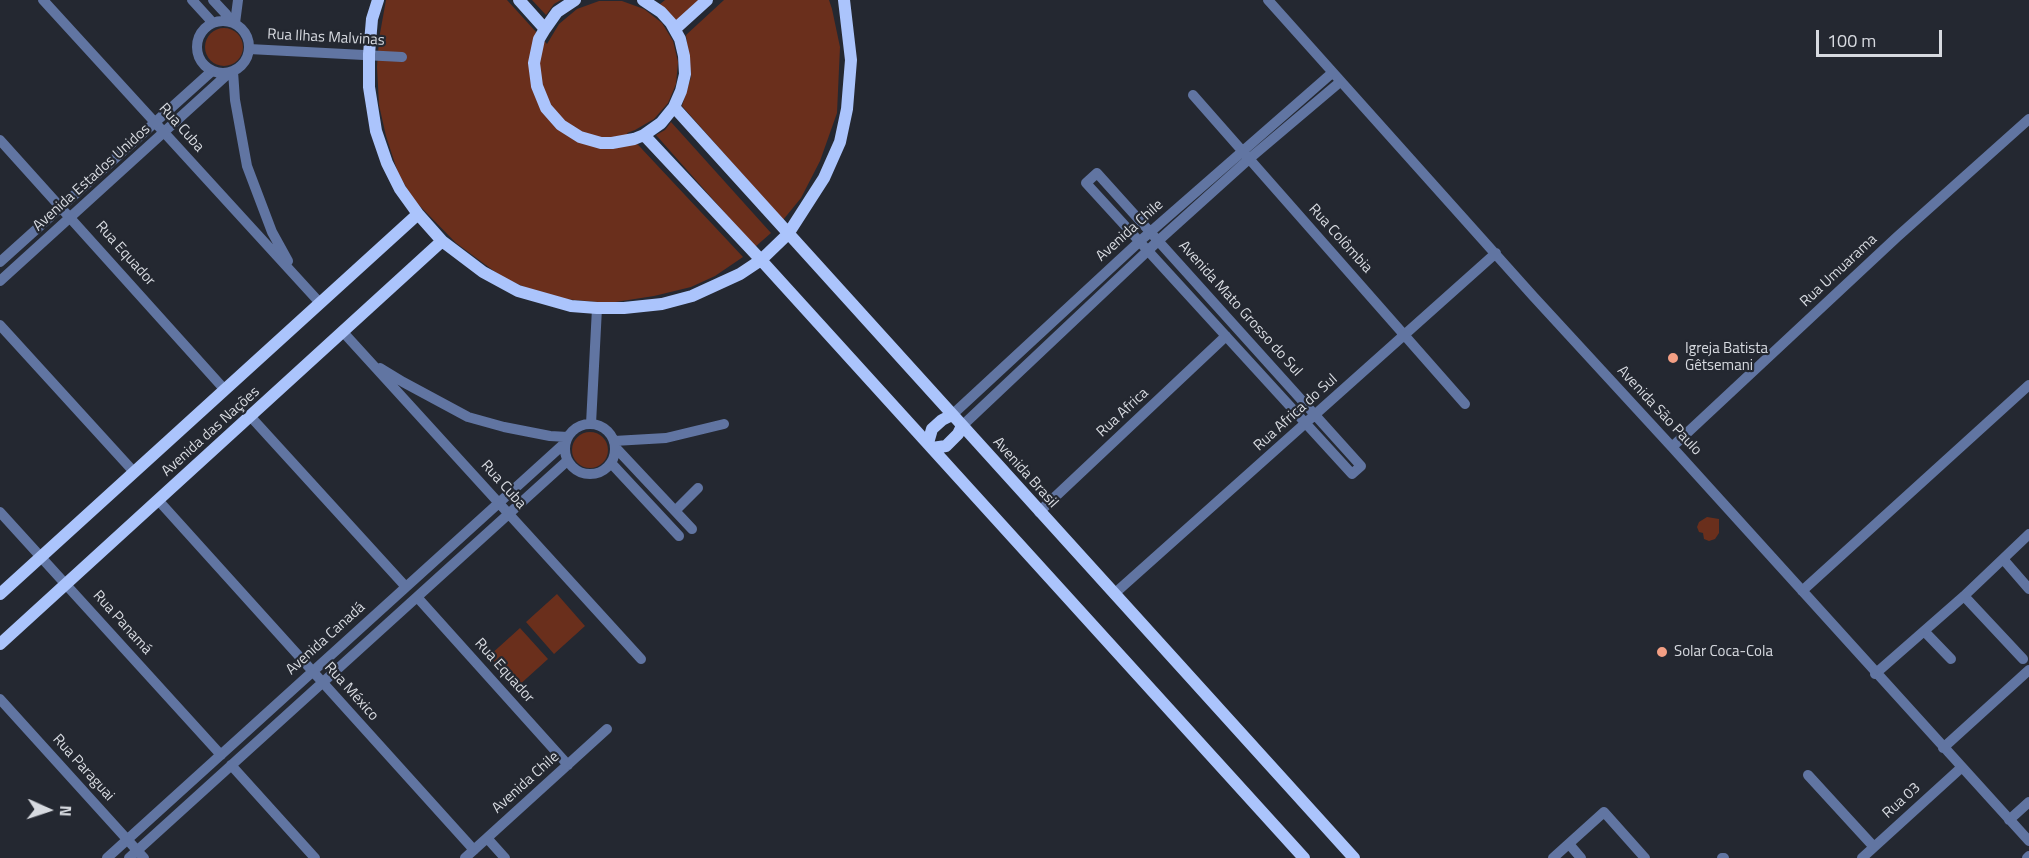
<!DOCTYPE html>
<html>
<head>
<meta charset="utf-8">
<style>
  body { margin:0 }
  #map { position:relative; width:2029px; height:858px; overflow:hidden; background:#242831; font-family:"Titillium Web",sans-serif }
  canvas { display:block }
  .north { position:absolute; left:18px; top:780px; width:60px; height:60px; -webkit-text-stroke:4px #242831; paint-order:stroke; rotate:93deg; font-size:16px; font-weight:700; line-height:24px; text-align:center; color:#d7dae0 }
  .north::after { content:''; display:block; margin:auto; width:21px; height:27px; background:#d7dae0; clip-path:polygon(50% 0,100% 100%,50% 72%,0 100%) }
  .scale { position:absolute; left:1816px; top:30px; width:126px; height:27px; box-sizing:border-box; border:3px solid #d7dae0; border-top:0; padding-left:8px; font-size:18px; line-height:21px; white-space:nowrap; color:#d7dae0; -webkit-text-stroke:4px #242831; paint-order:stroke }
</style>
</head>
<body>
<div id="map">
<canvas width="2029" height="858"></canvas>
<div class="north">N</div>
<div class="scale">100 m</div>
</div>
<script>
const context = document.querySelector('canvas').getContext('2d');
context.lineJoin = 'round';
function fill(path, color) {
  context.fillStyle = color;
  context.fill(path, 'evenodd');
}
function shape(rows) {
  const path = new Path2D();
  for (const r of rows) {
    if (r.length === 3) {
      path.moveTo(r[0] + r[2], r[1]);
      path.arc(r[0], r[1], r[2], 0, 2 * Math.PI);
      continue;
    }
    path.moveTo(r[0], r[1]);
    for (let i = 2; i < r.length; i += 2) path.lineTo(r[i], r[i + 1]);
  }
  return path;
}
function trace(path, color, width, dash) {
  context.strokeStyle = color;
  context.lineWidth = width;
  context.lineCap = dash ? 'butt' : 'round';
  context.setLineDash(dash || []);
  context.stroke(path);
}
function label(font, color, halo, rows, align = 'center') {
  context.font = font + ' "Titillium Web",sans-serif';
  context.lineWidth = 4.5;
  context.setLineDash([]);
  context.textBaseline = 'middle';
  context.strokeStyle = halo;
  context.fillStyle = color;
  for (const [text, x, y, turn = 0] of rows) {
    context.save();
    context.translate(x, y);
    context.rotate((+turn || 0) * Math.PI / 180);
    context.textAlign = isNaN(turn) ? turn : align;
    if (halo) context.strokeText(text, 0, 0);
    context.fillText(text, 0, 0);
    context.restore();
  }
}
const green = shape([
  [386,0,507,0,547,44,559,24,577,9,599,1,622,1,644,9,662,23,673,41,678,62,676,84,668,103,654,119,635,130,627,133,743,257,715,276,691,287,654,296,609,303,564,299,529,289,502,277,456,243,413,199,398,173,386,136,379,105,377,67,379,39],
  [532,0,561,0,554,4,546,15],
  [665,0,699,0,675,22,659,5],
  [724,0,829,0,832,9,840,47,837,113,820,161,801,198,783,220,682,106,691,77,686,35],
  [224,47,19],
  [671,122,771,233,755,247,656,135,665,130],
  [590,450,18],
  [1707,517,1719,519,1719,533,1715,539,1709,541,1704,539,1703,533,1699,532,1697,527,1699,522],
  [557,594,585,626,554,654,526,622],
  [520,628,548,659,517,687,489,656]
]);
const minor = shape([
  [43,0,320,303],
  [192,0,213,23],
  [213,0,226,14,231,22],
  [1268,0,1533,296,1672,447,2029,841],
  [223,47,26],
  [235,23,238,0],
  [249,49,402,57],
  [233,71,235,100,247,166,272,232,288,261],
  [1193,95,1465,404],
  [0,140,225,390],
  [1097,173,1361,466,1352,474,1086,183,1097,173],
  [0,262,212,71],
  [0,281,230,72],
  [0,325,134,472],
  [343,332,641,659],
  [380,368,403,382,468,417,504,427,550,436,568,437],
  [952,415,1140,241,1332,73],
  [250,416,406,587],
  [590,449,25],
  [591,424,597,308],
  [962,426,1158,241,1249,159,1340,82],
  [614,441,666,438,724,424],
  [615,447,692,529],
  [1672,447,1897,237,2029,119],
  [611,463,679,536],
  [158,500,474,850],
  [675,511,698,488],
  [0,512,221,755],
  [1039,512,1226,336],
  [2003,559,2029,589],
  [1802,591,2029,385],
  [1114,594,1496,253],
  [1964,596,2023,659],
  [417,597,568,765],
  [1924,631,1951,659],
  [1875,674,1964,596,2029,534],
  [0,699,144,858],
  [1943,748,2029,670],
  [231,765,315,858],
  [1808,775,1874,847],
  [2009,820,2029,802],
  [487,838,505,858],
  [1569,844,1581,858],
  [107,858,566,442],
  [129,858,567,461],
  [465,858,607,729],
  [1553,858,1604,812,1645,858],
  [1722,858,1724,858],
  [1862,858,1962,767],
  [2027,858,2029,856]
]);
const major = shape([
  [378,0,372,19,369,54,369,87,376,131,387,163,400,189,418,214,442,241,483,272,518,291,571,306,597,308,624,308,662,304,692,296,740,274,761,260,788,234,824,178,840,142,847,109,851,60,844,0],
  [519,0,545,29],
  [575,0,557,12,545,29,539,39,534,63,537,86,546,108,561,125,580,137,601,143,612,143,634,139,644,135,661,123,674,107,681,91,685,74,684,56,680,39,671,23,661,12,643,0],
  [675,29,707,0],
  [674,107,1354,858],
  [644,135,761,260,1304,858],
  [928,443,932,429,942,420,952,415],
  [932,448,946,446,958,434,962,426],
  [0,594,418,214],
  [0,644,442,241]
]);
const markers = [
  [1673,358,6,"#f39f84"],
  [1662,652,6,"#f39f84"]
];
const streetNames = [
  ["Rua Ilhas Malvinas",326,38,3],
  ["Rua Cuba",181,128,48],
  ["Avenida Estados Unidos",92,178,-42],
  ["Avenida Chile",1130,231,-42],
  ["Rua Colômbia",1340,239,48],
  ["Rua Equador",125,254,48],
  ["Rua Umuarama",1839,271,-43],
  ["Avenida Mato Grosso do Sul",1240,309,48],
  ["Avenida São Paulo",1659,411,47],
  ["Rua Africa",1123,413,-43],
  ["Rua Africa do Sul",1296,413,-42],
  ["Avenida das Nações",211,432,-42],
  ["Avenida Brasil",1025,473,48],
  ["Rua Cuba",503,485,48],
  ["Rua Panamá",122,623,48],
  ["Avenida Canadá",326,639,-42],
  ["Rua Equador",504,671,48],
  ["Rua México",351,692,48],
  ["Rua Paraguai",83,768,48],
  ["Avenida Chile",526,783,-42],
  ["Rua 03",1902,801,-42]
];
const poiNames = [
  ["Igreja Batista",1685,349],
  ["Gêtsemani",1685,366],
  ["Solar Coca-Cola",1674,652]
];
fill(green, '#6a2f1c');
trace(minor, '#6175a2', 10);
trace(major, '#abc4fc', 12);
for (const [x, y, r, color] of markers) {
  const dot = new Path2D();
  dot.arc(x, y, r, 0, 2 * Math.PI);
  context.fillStyle = color;
  context.fill(dot);
  trace(dot, '#242831', 2);
}
label('15px', '#d7dae0', '#242831', streetNames);
label('15px', '#d7dae0', '#242831', poiNames, 'left');
</script>
</body>
</html>
